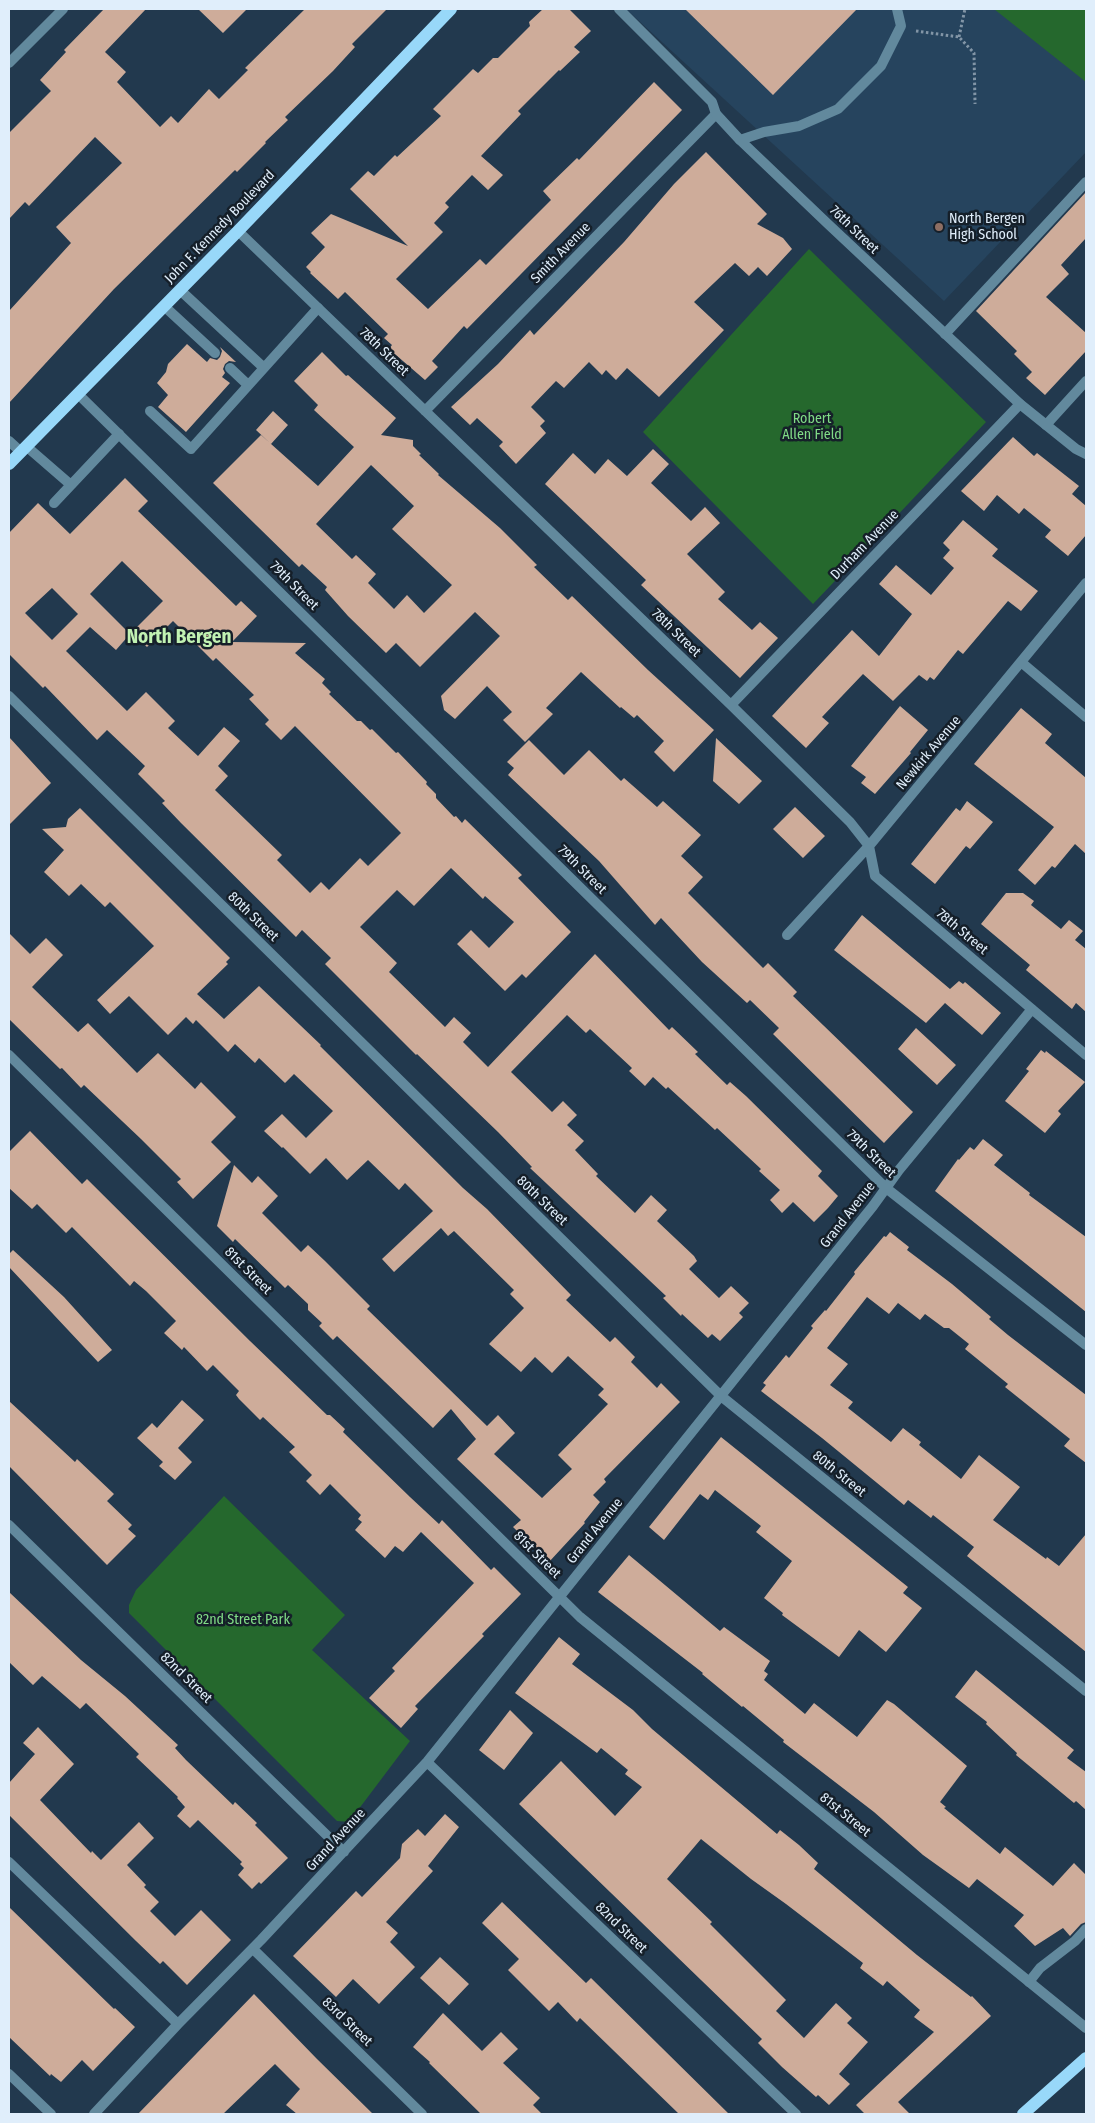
<!DOCTYPE html>
<html>
<head>
<meta charset="utf-8">
<style>
  body { margin:0 }
  #map { position:relative; width:1095px; height:2123px; overflow:hidden; background:#22394e; font-family:"Fira Sans Condensed",sans-serif }
  canvas { display:block }
  .frame { position:absolute; inset:0; border:10px solid #e0eefb; pointer-events:none }
</style>
</head>
<body>
<div id="map">
<canvas width="1095" height="2123"></canvas>
<div class="frame"></div>
</div>
<script>
const context = document.querySelector('canvas').getContext('2d');
context.lineJoin = 'round';
function fill(path, color) {
  context.fillStyle = color;
  context.fill(path, 'evenodd');
}
function shape(rows) {
  const path = new Path2D();
  for (const r of rows) {
    path.moveTo(r[0], r[1]);
    for (let i = 2; i < r.length; i += 2) path.lineTo(r[i], r[i + 1]);
  }
  return path;
}
function trace(path, color, width, dash) {
  context.strokeStyle = color;
  context.lineWidth = width;
  context.lineCap = dash ? 'butt' : 'round';
  context.setLineDash(dash || []);
  context.stroke(path);
}
function label(font, color, halo, rows, align = 'center') {
  context.font = font + ' "Fira Sans Condensed",sans-serif';
  context.lineWidth = 5;
  context.setLineDash([]);
  context.textBaseline = 'middle';
  context.strokeStyle = halo;
  context.fillStyle = color;
  for (const [text, x, y, turn = 0] of rows) {
    context.save();
    context.translate(x, y);
    context.rotate((+turn || 0) * Math.PI / 180);
    context.textAlign = isNaN(turn) ? turn : align;
    if (halo) context.strokeText(text, 0, 0);
    context.fillText(text, 0, 0);
    context.restore();
  }
}
const built = shape([
  [626,9,1086,9,1086,152,944,301]
]);
const green = shape([
  [994,9,1086,9,1086,82],
  [809,249,986,422,813,604,643,432],
  [224,1496,345,1615,312,1650,410,1741,349,1822,337,1821,129,1613,129,1605,136,1590]
]);
const building = shape([
  [104,9,146,9,105,52,126,72,117,82,160,127,171,116,178,123,209,89,219,99,248,70,245,68,305,9,387,9,352,44,355,47,333,71,285,117,288,120,265,142,266,143,237,172,235,170,114,289,9,403,9,311,71,243,56,227,122,163,95,137,29,206,25,202,9,219,9,133,51,91,40,80,66,52,64,50],
  [198,9,247,9,223,33],
  [543,9,569,9,591,31,574,47,580,52,560,71,559,70,518,111,521,114,481,156,503,175,488,190,472,175,445,203,449,207,434,223,443,232,396,279,428,309,480,259,486,265,551,200,543,191,577,158,579,160,654,82,682,110,467,329,464,326,432,361,438,367,425,380,389,349,392,345,384,338,388,334,345,292,338,299,310,273,311,272,306,267,325,247,311,233,331,214,408,246,350,189,368,171,374,176,395,155,397,157,441,116,433,109,473,69,478,73,493,58,498,58,530,26,529,22],
  [685,9,857,9,773,95],
  [706,152,767,214,757,224,783,238,792,249,767,276,758,267,749,276,735,263,694,302,724,330,659,397,627,368,616,380,606,370,602,375,589,362,564,388,556,381,531,407,545,421,540,426,546,433,516,464,499,446,503,442,477,418,470,425,451,407,498,364,530,330,534,335,624,242,674,184],
  [1086,192,1086,238,1061,265,1069,274,1046,297,1086,333,1086,351,1045,395,1026,378,1032,372,1014,354,1017,351,976,311],
  [187,344,207,362,210,358,217,360,220,357,222,351,220,347,236,362,229,361,225,364,223,369,225,373,222,377,230,383,186,432,158,407,168,395,157,383,166,372,168,364],
  [322,352,346,376,348,375,396,418,381,435,413,440,413,446,421,454,419,455,439,474,438,475,500,528,537,565,534,567,568,600,572,596,648,670,714,730,674,772,654,752,664,741,637,715,634,718,621,707,620,708,581,672,546,708,553,714,525,742,503,720,512,712,487,686,455,719,444,710,441,696,500,636,475,612,420,667,396,643,386,653,348,616,325,590,327,587,302,564,299,567,213,483,261,435,318,486,354,447,314,410,318,405,294,381],
  [371,465,414,506,392,529,452,585,424,613,407,595,394,609,368,583,376,574,356,555,352,559,316,524],
  [273,411,288,425,271,444,256,430],
  [1013,437,1034,456,1037,453,1079,486,1072,494,1086,506,1086,535,1068,556,1045,537,1051,530,1024,508,1019,514,997,495,984,511,961,491],
  [653,449,669,464,651,483,691,521,705,507,720,523,687,554,725,592,718,599,752,630,760,622,778,638,740,678,641,585,646,580,545,484,573,453,595,474,608,459,627,476],
  [125,478,148,501,138,511,236,606,241,601,257,616,232,642,306,643,295,653,325,679,322,683,331,692,329,694,357,721,361,721,370,730,372,729,396,753,398,752,427,782,426,784,436,794,436,798,454,817,456,816,462,823,465,819,522,875,518,878,571,932,526,978,522,974,505,991,457,944,471,930,489,948,514,922,485,896,483,899,451,868,414,906,397,890,360,927,397,963,389,972,445,1027,454,1017,471,1033,463,1042,488,1067,595,954,669,1030,672,1027,698,1052,695,1054,727,1085,730,1082,746,1096,822,1171,818,1176,838,1196,828,1208,814,1222,793,1202,782,1213,770,1200,780,1190,759,1171,761,1169,717,1128,715,1130,668,1087,666,1089,653,1077,645,1086,629,1071,632,1068,590,1029,586,1033,567,1015,511,1072,552,1112,563,1101,577,1115,567,1125,584,1141,575,1150,598,1174,596,1176,635,1213,651,1195,667,1210,657,1221,694,1256,697,1261,689,1269,719,1298,731,1286,749,1303,739,1313,743,1317,720,1341,712,1334,708,1338,682,1314,681,1316,663,1298,666,1296,530,1168,532,1167,498,1132,417,1054,416,1055,325,964,331,958,302,930,296,937,181,823,162,803,165,801,138,774,145,766,107,730,97,740,45,686,43,688,9,654,9,533,38,503,70,534],
  [122,561,163,601,132,632,147,647,173,621,213,661,216,658,254,695,249,699,269,720,265,724,281,740,295,726,401,833,368,866,360,858,329,890,321,882,310,893,277,860,282,855,215,790,228,776,218,766,240,741,224,727,198,756,168,728,175,721,146,692,127,711,66,651,90,627,116,650,130,634,90,594],
  [52,588,78,614,52,640,25,613],
  [963,520,998,549,992,556,1038,591,1021,611,1008,601,963,654,958,650,934,680,930,677,927,681,919,675,893,701,863,674,822,717,829,723,806,748,772,716,852,630,879,656,912,614,879,584,896,565,931,595,954,568,943,558,950,550,943,543],
  [900,706,928,730,910,752,911,753,875,794,861,783,866,777,851,766],
  [1021,708,1052,734,1045,743,1086,778,1086,854,1075,844,1055,868,1052,866,1035,885,1018,870,1054,827,974,764],
  [9,737,51,783,9,825],
  [716,738,762,781,739,804,713,781],
  [529,740,564,775,589,750,621,781,624,778,657,807,663,801,701,835,681,856,703,877,688,893,763,968,768,963,797,992,793,996,913,1112,884,1143,773,1034,779,1028,750,1000,747,1003,702,962,661,918,655,925,599,861,508,775,514,768,507,762],
  [967,801,993,822,970,849,966,846,935,884,911,864,956,808,960,811],
  [795,807,825,836,803,858,773,829],
  [80,808,230,958,226,962,228,964,197,994,224,1019,259,986,321,1045,320,1046,463,1188,487,1209,571,1295,566,1300,610,1342,615,1337,635,1357,631,1362,657,1388,661,1383,680,1402,604,1479,606,1482,593,1495,600,1502,584,1522,585,1523,549,1562,513,1527,521,1520,457,1459,476,1439,451,1409,433,1428,337,1336,333,1340,319,1326,322,1323,308,1310,308,1304,288,1285,285,1288,235,1239,233,1242,217,1226,234,1165,252,1183,258,1176,278,1196,262,1213,301,1252,308,1245,325,1261,370,1306,367,1309,487,1426,498,1415,515,1433,494,1454,542,1498,572,1469,558,1455,608,1404,598,1395,604,1389,568,1356,552,1373,535,1357,521,1372,489,1344,524,1308,510,1294,514,1290,454,1231,448,1236,441,1228,394,1272,382,1259,433,1211,405,1183,399,1190,368,1160,347,1180,326,1158,310,1174,283,1147,282,1148,264,1131,282,1114,306,1138,333,1111,294,1074,285,1083,259,1058,255,1063,235,1044,228,1052,196,1020,193,1024,186,1017,168,1035,129,996,110,1014,97,1000,154,946,110,902,105,907,81,884,69,896,44,872,64,850,42,829,66,827,68,819],
  [1006,893,1023,893,1034,901,1031,905,1061,929,1069,920,1083,931,1075,940,1086,949,1086,1012,1076,1003,1072,1009,1026,970,1030,965,981,924],
  [862,915,950,989,959,981,963,984,965,982,1001,1013,982,1035,945,1003,926,1023,834,950],
  [9,933,30,954,46,938,63,955,32,987,78,1032,88,1023,137,1073,158,1053,195,1089,201,1082,236,1117,211,1142,231,1162,193,1199,177,1182,181,1179,141,1139,84,1085,81,1088,62,1068,60,1069,9,1019],
  [916,1028,956,1065,937,1085,898,1049],
  [1041,1050,1045,1053,1046,1051,1085,1082,1058,1111,1061,1114,1045,1133,1005,1101,1029,1071,1026,1069],
  [30,1131,82,1184,87,1179,250,1341,327,1415,330,1415,345,1429,343,1432,410,1497,439,1524,442,1520,491,1570,494,1567,521,1594,482,1634,484,1636,415,1706,418,1709,401,1728,369,1698,395,1671,392,1668,474,1583,421,1532,403,1552,395,1546,385,1558,355,1530,362,1522,358,1519,361,1515,330,1484,320,1495,306,1481,312,1475,289,1452,295,1447,263,1417,260,1420,239,1399,236,1395,239,1391,213,1365,207,1371,184,1347,182,1350,164,1333,176,1321,146,1291,134,1281,130,1286,72,1227,66,1233,37,1204,32,1209,9,1188,9,1152],
  [983,1139,1003,1155,994,1165,1030,1193,1029,1195,1086,1237,1086,1312,935,1191,958,1159,959,1160,970,1147,974,1150],
  [890,1232,909,1247,907,1250,952,1284,991,1317,989,1319,1008,1335,1086,1395,1086,1463,1064,1446,1070,1439,1005,1387,1008,1384,965,1349,969,1344,949,1328,944,1328,925,1314,920,1320,898,1303,889,1314,867,1297,827,1348,848,1364,830,1385,853,1402,848,1408,891,1442,903,1428,921,1442,919,1445,961,1479,979,1455,1020,1487,993,1520,1046,1559,1047,1557,1059,1566,1086,1534,1086,1652,967,1556,974,1547,933,1515,931,1518,908,1500,904,1505,822,1438,761,1391,766,1385,763,1383,786,1355,789,1358,813,1328,811,1326,825,1310,826,1311,855,1274,854,1272,884,1236,886,1237],
  [13,1250,64,1297,112,1350,98,1362,9,1267,9,1254],
  [182,1400,204,1420,178,1448,192,1462,175,1480,159,1466,163,1462,137,1438,152,1423,157,1428],
  [9,1401,75,1462,77,1459,114,1494,107,1501,132,1525,128,1529,136,1536,107,1565,9,1466],
  [721,1437,908,1587,903,1593,922,1608,886,1652,859,1630,839,1657,782,1615,783,1613,764,1598,792,1561,756,1532,761,1526,715,1490,708,1500,700,1494,664,1540,649,1527],
  [629,1555,720,1631,724,1627,770,1661,764,1671,768,1674,764,1680,805,1714,814,1703,857,1737,887,1700,894,1704,967,1766,940,1802,946,1807,944,1808,1000,1854,1005,1847,1053,1886,1074,1863,1086,1875,1086,1922,1081,1924,1070,1936,1063,1928,1035,1946,1014,1926,1024,1915,977,1879,969,1888,923,1855,874,1812,783,1742,784,1740,743,1706,742,1707,702,1674,703,1673,598,1592],
  [9,1592,81,1660,125,1696,178,1745,175,1748,186,1760,233,1805,235,1802,257,1823,255,1825,288,1858,261,1884,259,1882,252,1889,238,1875,244,1868,240,1864,242,1862,198,1820,190,1828,177,1816,185,1807,177,1798,178,1797,136,1757,139,1754,86,1703,80,1709,42,1676,33,1685,9,1662],
  [559,1637,580,1654,572,1664,633,1710,652,1729,777,1834,780,1830,799,1845,818,1863,814,1869,917,1955,971,1997,972,1996,991,2016,898,2102,910,2114,865,2114,856,2105,934,2032,914,2017,920,2010,887,1981,883,1986,860,1968,863,1963,786,1904,751,1879,701,1839,667,1879,712,1922,710,1924,786,2000,776,2011,804,2038,836,2003,852,2018,847,2023,868,2042,839,2074,850,2084,829,2105,818,2095,816,2097,782,2067,758,2043,762,2039,519,1804,561,1761,615,1816,642,1787,625,1774,628,1770,601,1748,597,1753,515,1693],
  [976,1670,1074,1750,1067,1758,1086,1772,1086,1810,1076,1801,1074,1803,1016,1755,1017,1753,986,1724,987,1722,955,1697],
  [510,1710,533,1733,504,1770,479,1750],
  [38,1727,74,1764,40,1800,91,1853,92,1851,101,1860,139,1822,154,1838,127,1865,146,1885,144,1887,159,1902,150,1911,175,1936,201,1910,231,1940,187,1985,163,1961,160,1964,136,1941,9,1815,9,1783,35,1754,23,1743],
  [445,1814,459,1827,428,1866,433,1871,386,1922,398,1933,390,1942,415,1967,379,2004,353,1979,336,1997,293,1956,356,1891,362,1897,400,1858,402,1844,418,1829,425,1836],
  [502,1902,586,1983,591,1978,729,2114,679,2114,580,2018,577,2022,558,2002,549,2011,508,1970,519,1959,482,1923],
  [9,1907,114,2009,115,2008,135,2027,93,2071,82,2060,61,2082,51,2074,50,2076,9,2037],
  [440,1957,469,1984,449,2005,420,1978],
  [254,1994,317,2059,373,2114,297,2114,286,2105,300,2089,275,2064,223,2114,138,2114],
  [443,2013,482,2051,501,2032,518,2049,503,2063,540,2098,533,2105,542,2114,481,2114,429,2063,430,2062,413,2047]
]);
const path = shape([
  [916,31,959,37,974,53,975,104],
  [959,37,965,9]
]);
const service = shape([
  [740,140,764,132,799,126,838,109,881,66,901,26,897,9],
  [180,290,263,367],
  [164,306,215,353],
  [945,334,1086,182],
  [230,368,248,385],
  [150,411,191,449,318,308],
  [26,446,71,485],
  [54,503,119,434],
  [1029,1982,1040,1968,1075,1941,1086,1929]
]);
const minor = shape([
  [9,63,63,9],
  [238,231,731,705,850,822,869,846,875,876,1086,1055],
  [78,394,886,1188,1086,1345],
  [425,411,716,114],
  [1046,425,1086,381],
  [1021,662,1086,717],
  [9,696,721,1396,1086,1691],
  [731,705,1020,404],
  [787,935,869,846,1086,583],
  [9,1055,580,1617,1086,2028],
  [9,1525,344,1852],
  [427,1762,796,2114],
  [9,1862,178,2024],
  [253,1949,422,2114],
  [9,2074,51,2114],
  [94,2114,178,2024,261,1940,427,1762,873,1206,899,1170,1032,1009]
]);
const tertiary = shape([
  [619,9,712,102,716,114,740,140,828,224,1020,404,1076,449,1086,454],
  [9,441,21,452]
]);
const primary = shape([
  [9,464,238,231,451,9],
  [1023,2114,1086,2058]
]);
const markers = [
  [939,227,5,"#8d6e63"]
];
const poiNames = [
  ["North Bergen",949,219],
  ["High School",949,235]
];
const streetNames = [
  ["John F. Kennedy Boulevard",220,227,-46],
  ["76th Street",854,230,44],
  ["Smith Avenue",561,253,-46],
  ["78th Street",384,352,44],
  ["Durham Avenue",865,545,-46],
  ["79th Street",294,586,45],
  ["78th Street",676,633,44],
  ["Newkirk Avenue",929,753,-50],
  ["79th Street",582,870,45],
  ["80th Street",253,917,44],
  ["78th Street",962,932,40],
  ["79th Street",871,1154,44],
  ["80th Street",542,1201,44],
  ["Grand Avenue",848,1215,-52],
  ["81st Street",248,1271,45],
  ["80th Street",839,1474,39],
  ["Grand Avenue",595,1531,-51],
  ["81st Street",537,1555,45],
  ["82nd Street",186,1678,44],
  ["81st Street",845,1815,39],
  ["Grand Avenue",336,1840,-47],
  ["82nd Street",621,1928,44],
  ["83rd Street",347,2022,44]
];
const parkNames = [
  ["Robert",812,419],
  ["Allen Field",812,435],
  ["82nd Street Park",243,1620]
];
const districtNames = [
  ["North Bergen",179,638]
];
fill(built, '#26445e');
fill(green, '#25682d');
fill(building, '#ceac9a');
trace(path, '#8295a6', 3, [2.5, 2.5]);
trace(service, '#62899d', 10);
trace(minor, '#62899d', 10);
trace(tertiary, '#62899d', 10);
trace(primary, '#98d8f9', 12);
for (const [x, y, r, color] of markers) {
  const dot = new Path2D();
  dot.arc(x, y, r, 0, 2 * Math.PI);
  context.fillStyle = color;
  context.fill(dot);
  trace(dot, '#151f29', 2);
}
label('14px', '#e0eefb', '#151f29', poiNames, 'left');
label('14px', '#e0eefb', '#151f29', streetNames);
label('14px', '#80db86', '#151f29', parkNames);
label('bold 19px', '#c1f2b2', '#151f29', districtNames);
</script>
</body>
</html>
